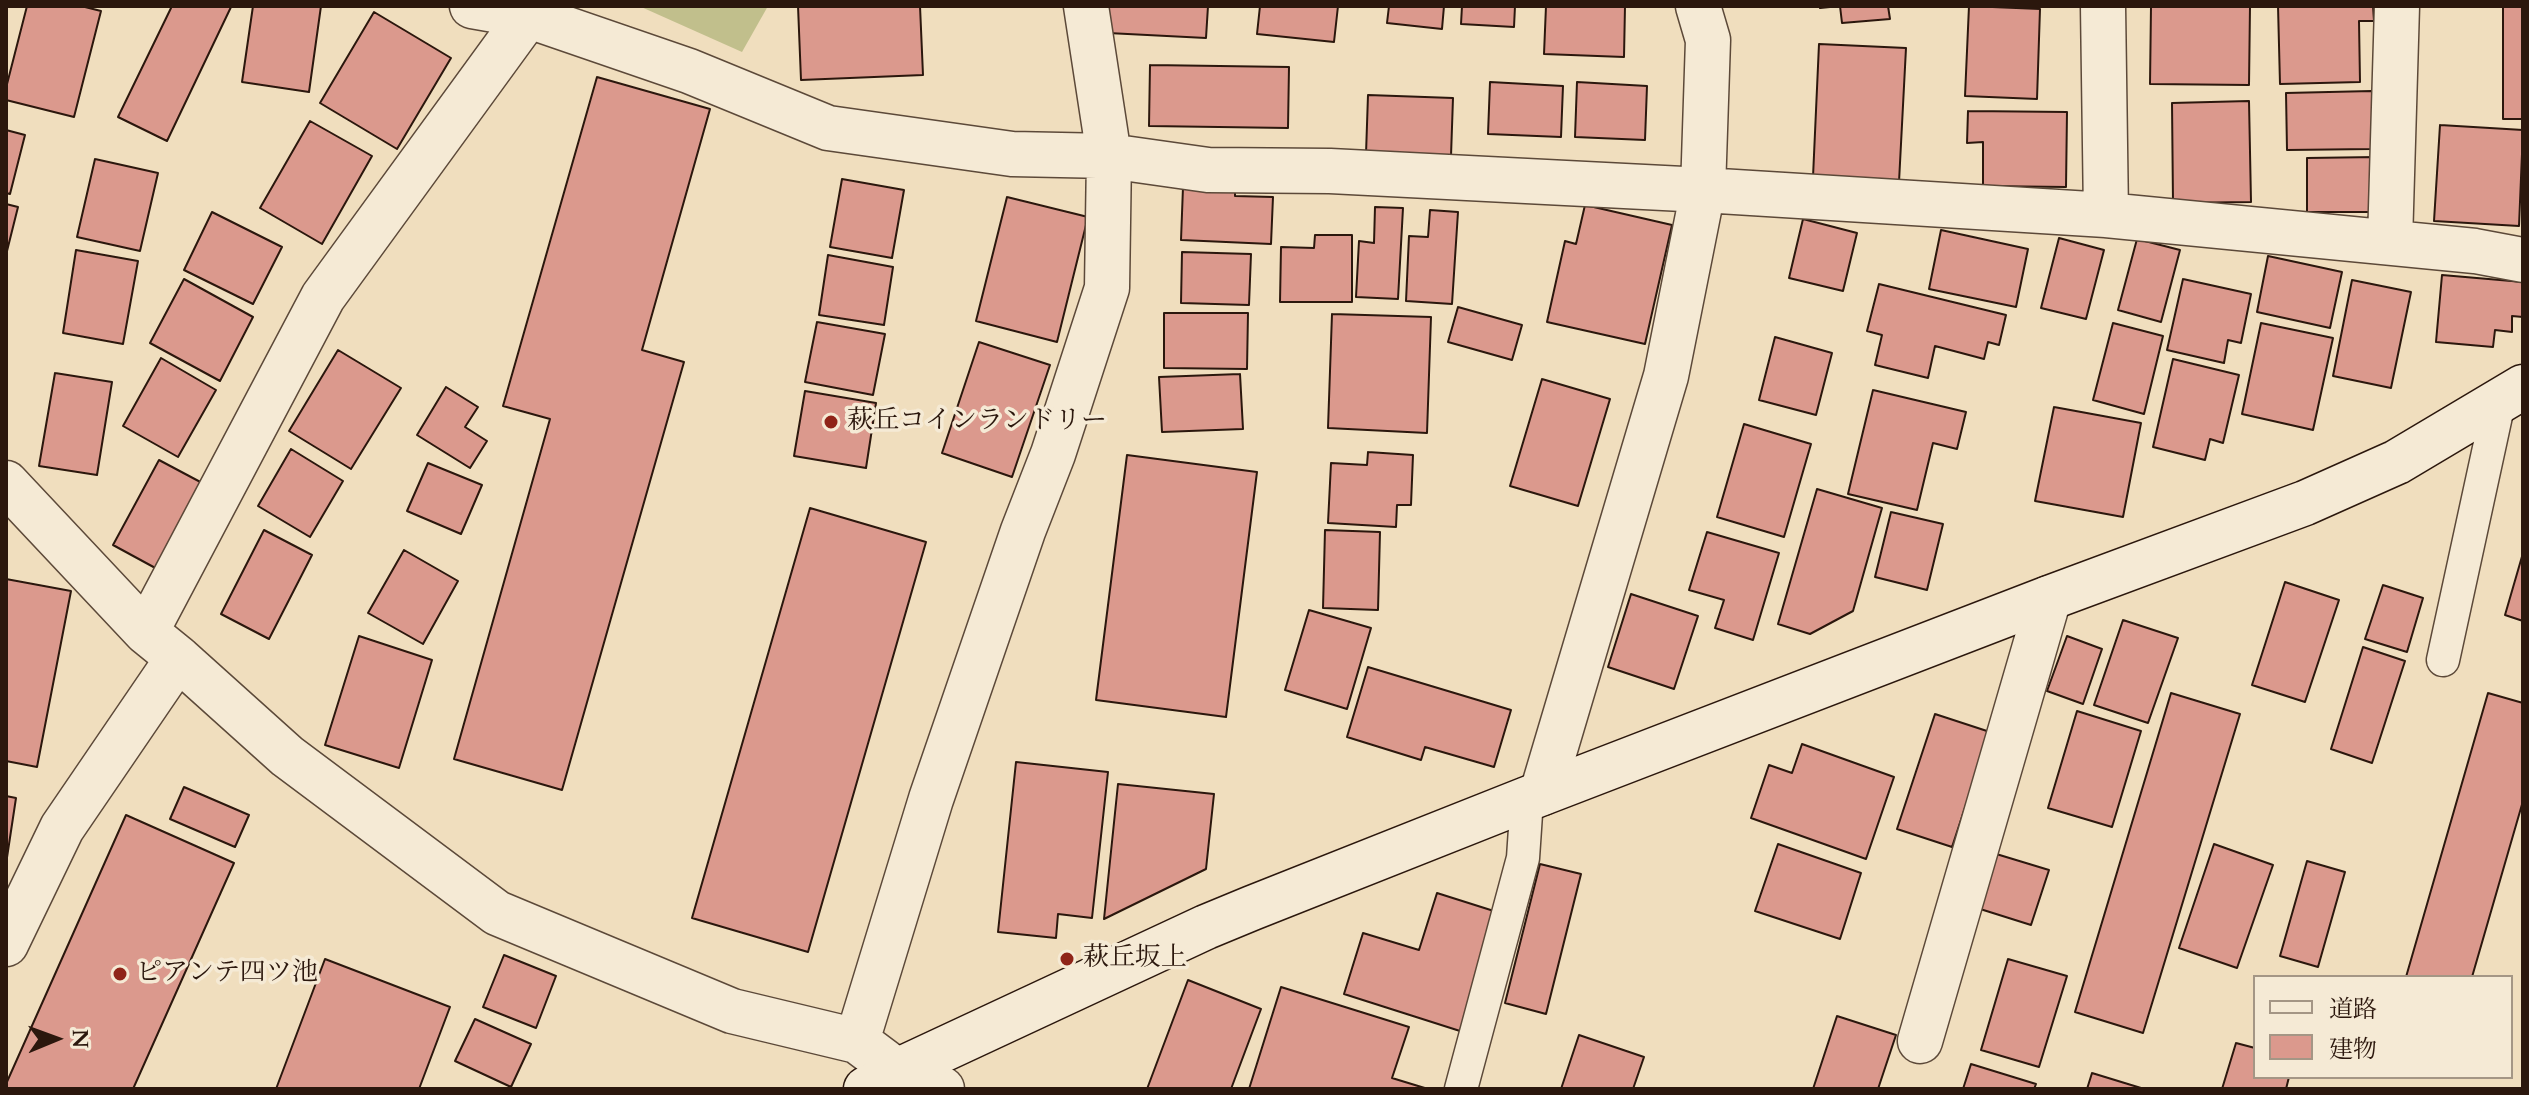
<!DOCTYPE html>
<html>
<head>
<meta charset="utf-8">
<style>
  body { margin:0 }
  #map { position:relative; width:2529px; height:1095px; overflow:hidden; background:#f0debe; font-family:Cardo,"Noto Serif JP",serif }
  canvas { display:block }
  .frame { position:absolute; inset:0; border:8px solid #2b170d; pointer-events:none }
  .legend { position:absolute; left:2253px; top:975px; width:260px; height:104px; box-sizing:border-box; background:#f5ead5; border:2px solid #a49685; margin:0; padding:10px 14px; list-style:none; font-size:24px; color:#2b170d }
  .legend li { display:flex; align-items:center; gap:16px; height:40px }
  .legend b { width:40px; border:2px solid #a49685 }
  .north { position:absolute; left:16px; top:999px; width:80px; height:80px; -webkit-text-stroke:6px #f5ead5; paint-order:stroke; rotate:89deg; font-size:22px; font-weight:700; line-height:32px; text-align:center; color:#2b170d }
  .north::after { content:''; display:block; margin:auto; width:28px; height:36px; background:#2b170d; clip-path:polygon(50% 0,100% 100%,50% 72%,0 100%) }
</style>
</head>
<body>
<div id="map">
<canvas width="2529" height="1095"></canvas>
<div class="frame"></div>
<ul class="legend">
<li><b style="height:10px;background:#f5ead5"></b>道路</li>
<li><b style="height:22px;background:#db998d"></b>建物</li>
</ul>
<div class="north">N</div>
</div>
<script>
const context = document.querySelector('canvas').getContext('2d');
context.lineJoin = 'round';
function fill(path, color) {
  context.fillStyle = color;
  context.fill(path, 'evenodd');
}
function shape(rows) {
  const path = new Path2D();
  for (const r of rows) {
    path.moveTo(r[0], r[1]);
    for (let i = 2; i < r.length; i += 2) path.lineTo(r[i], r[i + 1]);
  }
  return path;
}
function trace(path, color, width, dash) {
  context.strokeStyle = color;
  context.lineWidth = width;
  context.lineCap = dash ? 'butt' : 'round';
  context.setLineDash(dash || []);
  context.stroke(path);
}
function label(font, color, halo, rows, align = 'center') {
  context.font = font + ' Cardo,"Noto Serif JP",serif';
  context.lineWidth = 7;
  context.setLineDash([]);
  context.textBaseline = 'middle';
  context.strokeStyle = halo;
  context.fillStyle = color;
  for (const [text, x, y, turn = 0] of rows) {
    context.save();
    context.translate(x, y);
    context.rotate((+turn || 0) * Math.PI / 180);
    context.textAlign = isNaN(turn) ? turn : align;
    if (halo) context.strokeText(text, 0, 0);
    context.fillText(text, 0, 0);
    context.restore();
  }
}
const green = shape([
  [639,6,768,6,742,52]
]);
const building = shape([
  [27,6,81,6,101,11,74,117,6,100,6,88,27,6],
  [172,6,231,7,167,141,118,117,172,6],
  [253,6,321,6,309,92,242,82,253,6],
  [798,6,920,6,923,75,801,80,798,6],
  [1109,6,1208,6,1206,38,1108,33,1109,6],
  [1260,6,1338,6,1334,42,1257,34,1260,6],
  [1389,6,1444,6,1442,29,1387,23,1389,6],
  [1462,6,1515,6,1514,27,1461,24,1462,6],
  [1546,6,1625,6,1624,57,1544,54,1546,6],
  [1819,6,1888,6,1890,19,1842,23,1840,6,1820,8,1819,6],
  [1969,6,2040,9,2037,99,1965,96,1969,6],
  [2151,6,2250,6,2249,85,2150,84,2151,6],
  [2278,6,2373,6,2374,21,2359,21,2360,82,2280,84,2278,6],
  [2503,6,2523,6,2523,119,2503,119,2503,6],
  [374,12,451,58,397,149,320,103,374,12],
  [1819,44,1906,48,1899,182,1813,177,1819,44],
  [1150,65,1289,67,1288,128,1149,126,1150,65],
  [597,77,710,109,642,350,684,362,562,790,454,759,550,419,503,406,597,77],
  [1490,82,1563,86,1561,137,1488,134,1490,82],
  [1577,82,1647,86,1645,140,1575,137,1577,82],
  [2372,91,2372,149,2287,150,2286,93,2372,91],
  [1368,95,1453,98,1451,156,1366,154,1368,95],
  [2249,101,2251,202,2173,203,2172,103,2249,101],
  [1968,111,2067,112,2066,187,1983,186,1983,142,1967,143,1968,111],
  [310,121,372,156,322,244,260,208,310,121],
  [2440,125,2523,130,2519,226,2434,221,2440,125],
  [6,130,25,135,10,194,6,193,6,130],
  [2377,157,2377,212,2307,212,2307,158,2377,157],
  [95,159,158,173,140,251,77,237,95,159],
  [842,179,904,190,892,258,830,247,842,179],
  [1183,187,1235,189,1235,196,1273,197,1271,244,1181,240,1183,187],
  [1007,197,1088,217,1057,342,976,321,1007,197],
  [6,204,18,207,6,255,6,204],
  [1585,205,1672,225,1645,344,1547,322,1565,241,1576,244,1585,205],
  [1375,207,1403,208,1398,299,1356,297,1359,241,1374,243,1375,207],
  [1430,210,1458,212,1452,304,1406,301,1409,236,1428,237,1430,210],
  [212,212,282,247,253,304,184,270,212,212],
  [1803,219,1857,233,1843,291,1789,278,1803,219],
  [1941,230,2028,249,2016,307,1929,289,1941,230],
  [1315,235,1352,235,1352,302,1280,302,1281,247,1314,248,1315,235],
  [2059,238,2104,250,2086,319,2041,308,2059,238],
  [2137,239,2180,250,2161,322,2118,310,2137,239],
  [76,250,138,261,123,344,63,333,76,250],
  [1182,252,1251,254,1249,305,1181,303,1182,252],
  [828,255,893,267,884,325,819,315,828,255],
  [2268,256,2342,272,2330,328,2257,312,2268,256],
  [2442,275,2523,282,2523,317,2512,316,2512,332,2495,330,2493,347,2436,342,2442,275],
  [184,279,253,317,220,381,150,343,184,279],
  [2183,279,2251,294,2241,343,2228,340,2224,363,2167,350,2183,279],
  [2352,280,2411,292,2391,388,2333,376,2352,280],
  [1879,284,2006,315,1999,345,1988,342,1984,359,1935,346,1928,378,1875,365,1882,335,1867,331,1879,284],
  [1458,307,1522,325,1512,360,1448,342,1458,307],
  [1164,313,1248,313,1247,369,1164,368,1164,313],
  [1332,314,1431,317,1427,433,1328,428,1332,314],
  [817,322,885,334,873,395,805,382,817,322],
  [2113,323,2163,336,2144,414,2093,400,2113,323],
  [2261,323,2333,338,2313,430,2242,414,2261,323],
  [1775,337,1832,353,1816,415,1759,400,1775,337],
  [979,342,1050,365,1012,477,942,453,979,342],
  [338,350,401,388,351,469,289,431,338,350],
  [161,358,216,390,178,457,123,426,161,358],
  [2173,359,2239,375,2223,443,2210,439,2205,460,2153,447,2173,359],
  [55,373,112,382,97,475,39,466,55,373],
  [1240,374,1243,429,1162,432,1159,377,1240,374],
  [1542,379,1610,399,1578,506,1510,486,1542,379],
  [446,387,478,407,465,427,487,441,470,468,417,435,446,387],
  [1873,390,1966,412,1957,449,1933,443,1917,510,1848,494,1873,390],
  [805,391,876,403,866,468,794,456,805,391],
  [2054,407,2141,423,2123,517,2035,501,2054,407],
  [1744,424,1811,444,1784,537,1717,517,1744,424],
  [291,449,343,481,310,537,258,506,291,449],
  [1368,452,1413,455,1411,505,1397,505,1396,527,1328,523,1331,463,1367,465,1368,452],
  [1127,455,1257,472,1226,717,1096,700,1127,455],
  [159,460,206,485,159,570,113,545,159,460],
  [428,463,482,485,461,534,407,511,428,463],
  [1817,489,1882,508,1853,611,1810,634,1778,624,1817,489],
  [810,508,926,542,808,952,692,918,810,508],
  [1891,512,1943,524,1927,590,1875,577,1891,512],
  [264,530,312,555,269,639,221,614,264,530],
  [1325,530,1380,532,1378,610,1323,608,1325,530],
  [1707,532,1779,553,1753,640,1715,628,1724,600,1689,590,1707,532],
  [404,550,458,581,423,644,368,613,404,550],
  [2523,553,2523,621,2505,615,2523,553],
  [6,579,71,591,37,767,6,761,6,579],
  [2285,582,2339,600,2305,702,2252,685,2285,582],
  [2383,585,2423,598,2407,652,2365,639,2383,585],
  [1631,594,1698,616,1674,689,1608,667,1631,594],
  [1309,610,1371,628,1347,709,1285,690,1309,610],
  [2123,620,2178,638,2148,723,2094,705,2123,620],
  [359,636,432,660,399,768,325,745,359,636],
  [2067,636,2102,649,2083,704,2047,691,2067,636],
  [2363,647,2405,661,2372,763,2331,749,2363,647],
  [1368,667,1511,710,1494,767,1425,747,1421,760,1347,737,1368,667],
  [2171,693,2240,714,2143,1033,2075,1012,2171,693],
  [2488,693,2523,703,2523,801,2472,977,2406,977,2488,693],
  [2077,711,2141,731,2112,827,2048,808,2077,711],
  [1935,714,1990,732,1952,847,1897,829,1935,714],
  [1802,744,1894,777,1866,859,1751,818,1769,765,1792,773,1802,744],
  [1016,762,1108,772,1092,918,1058,914,1056,938,998,932,1016,762],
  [1118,784,1214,794,1206,869,1104,919,1118,784],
  [184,787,249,815,235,847,170,819,184,787],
  [6,796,16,798,6,864,6,796],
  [126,815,234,863,133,1089,6,1089,6,1084,126,815],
  [1778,844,1861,873,1840,939,1755,911,1778,844],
  [2214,844,2273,865,2237,968,2179,948,2214,844],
  [1993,853,2049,870,2031,925,1977,908,1993,853],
  [2307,861,2345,872,2318,967,2280,956,2307,861],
  [1540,864,1581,874,1546,1014,1505,1003,1540,864],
  [1437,893,1497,912,1460,1031,1344,994,1363,933,1419,950,1437,893],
  [504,955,556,976,536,1028,483,1007,504,955],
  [325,959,450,1007,419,1089,276,1089,325,959],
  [2008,959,2067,976,2039,1067,1981,1050,2008,959],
  [1188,980,1261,1009,1231,1089,1147,1089,1188,980],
  [1281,987,1409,1027,1392,1078,1428,1089,1249,1089,1281,987],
  [1837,1016,1896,1035,1878,1089,1813,1089,1837,1016],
  [475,1019,531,1044,511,1087,455,1061,475,1019],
  [1579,1035,1644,1057,1633,1089,1561,1089,1579,1035],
  [2236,1043,2255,1048,2255,1077,2289,1077,2286,1089,2222,1089,2236,1043],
  [1971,1064,2036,1084,2034,1089,1963,1089,1971,1064],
  [2092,1073,2141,1088,2141,1089,2087,1089,2092,1073]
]);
const lane = shape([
  [2443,660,2499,402],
  [1461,1089,1523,858,1527,799]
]);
const street = shape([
  [472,6,529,16,689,71,828,128,1012,154,1109,156,1208,170,1330,171,1703,190,1708,40,1698,6],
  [2103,6,2106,215],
  [2390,242,2397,6],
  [6,483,146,632,178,658,287,756,497,913,732,1011,857,1041,897,1071,942,1089],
  [146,632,323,297,535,6],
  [1542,793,1666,376,1703,190,2106,215,2475,251,2523,260],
  [6,944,62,828,178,658],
  [857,1041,931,799,1023,531,1053,454,1107,288,1109,156,1086,6],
  [1920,1041,2049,598]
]);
const secondary = shape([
  [866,1089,897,1071,1206,927,1252,908,1527,799,2049,598,2305,503,2397,462,2523,387]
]);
const markers = [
  [831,422,8,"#8f2418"],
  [1067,959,8,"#8f2418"],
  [120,974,8,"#8f2418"]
];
const poiNames = [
  ["萩丘コインランドリー",847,422],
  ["萩丘坂上",1083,959],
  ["ピアンテ四ツ池",136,974]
];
fill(green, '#c1bf8c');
fill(building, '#db998d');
trace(building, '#2b170d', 2);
trace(lane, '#5c4939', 35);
trace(street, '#5c4939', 47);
trace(secondary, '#2b170d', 47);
trace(lane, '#f5ead5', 32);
trace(street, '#f5ead5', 44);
trace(secondary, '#f5ead5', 44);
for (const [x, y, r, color] of markers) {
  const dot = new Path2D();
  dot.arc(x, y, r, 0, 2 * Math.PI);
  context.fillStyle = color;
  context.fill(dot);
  trace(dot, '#f5ead5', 3);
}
label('26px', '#2b170d', '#f5ead5', poiNames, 'left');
</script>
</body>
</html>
